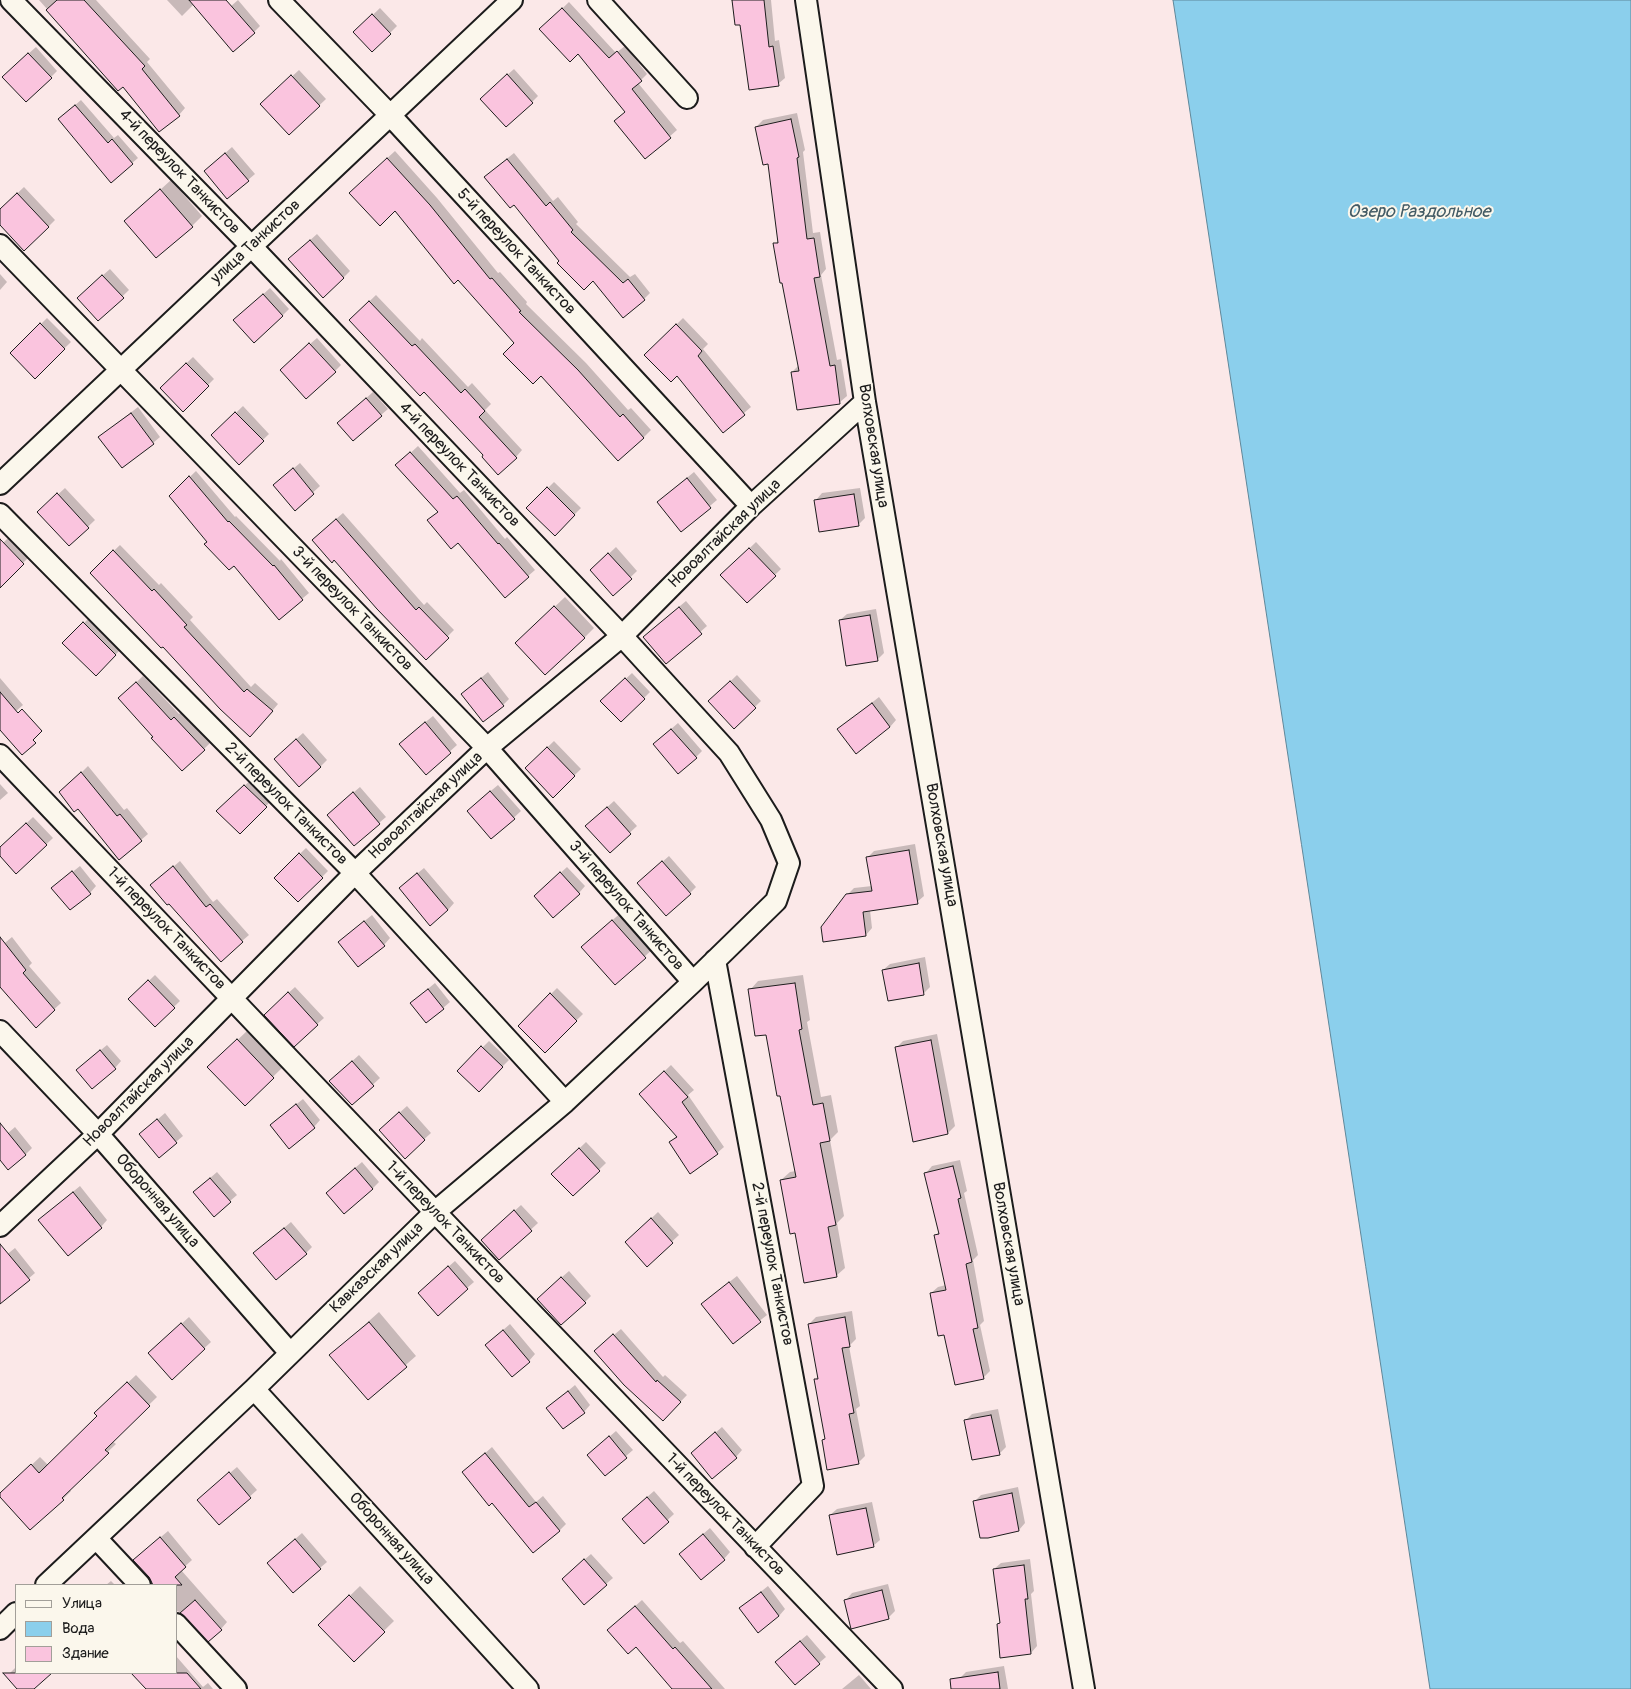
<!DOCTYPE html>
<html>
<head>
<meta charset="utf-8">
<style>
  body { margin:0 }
  #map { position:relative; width:1631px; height:1689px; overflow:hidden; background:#fbe8e8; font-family:Pangolin,sans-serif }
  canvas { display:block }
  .legend { position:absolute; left:15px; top:1584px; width:162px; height:90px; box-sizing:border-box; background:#fbf7ec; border:1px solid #a29f99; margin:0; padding:6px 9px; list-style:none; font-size:15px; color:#1c1c1c }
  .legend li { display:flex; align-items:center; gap:10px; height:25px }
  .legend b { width:25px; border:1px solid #a29f99 }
</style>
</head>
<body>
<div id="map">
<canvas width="1631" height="1689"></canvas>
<ul class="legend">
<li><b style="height:6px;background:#fbf7ec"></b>Улица</li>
<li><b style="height:14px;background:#8bcfec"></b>Вода</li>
<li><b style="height:14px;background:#fac4de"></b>Здание</li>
</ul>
</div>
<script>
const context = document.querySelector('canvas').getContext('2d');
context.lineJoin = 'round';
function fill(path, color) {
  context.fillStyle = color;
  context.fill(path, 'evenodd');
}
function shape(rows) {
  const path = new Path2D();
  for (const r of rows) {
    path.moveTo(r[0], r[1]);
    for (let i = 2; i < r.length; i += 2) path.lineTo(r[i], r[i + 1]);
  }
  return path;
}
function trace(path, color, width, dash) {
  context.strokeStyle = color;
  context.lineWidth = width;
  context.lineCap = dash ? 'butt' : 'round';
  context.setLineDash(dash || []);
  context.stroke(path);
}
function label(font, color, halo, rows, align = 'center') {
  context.font = font + ' Pangolin,sans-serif';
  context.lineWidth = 4;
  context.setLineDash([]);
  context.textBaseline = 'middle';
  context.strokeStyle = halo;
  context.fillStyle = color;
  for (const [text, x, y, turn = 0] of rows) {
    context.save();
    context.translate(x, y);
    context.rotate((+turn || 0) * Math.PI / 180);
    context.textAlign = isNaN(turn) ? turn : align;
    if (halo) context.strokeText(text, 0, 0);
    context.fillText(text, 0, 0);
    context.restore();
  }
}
const water = shape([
  [1173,0,1631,0,1631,1689,1430,1689,1173,0]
]);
const shadow = shape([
  [39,0,96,0,150,59,147,62,185,108,179,115,123,85,118,89],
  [167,0,223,0,230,7,238,0,260,26,254,32,194,4,182,16],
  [734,0,771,0,775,41,779,40,785,78,778,84,741,24],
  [569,2,616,53,625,46,647,74,638,83,677,130,645,158,626,112,578,52,541,29],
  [380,8,397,26,372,51,355,32],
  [36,47,57,71,51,77,10,70],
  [514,69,538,96,532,102,488,92],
  [299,70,326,99,289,134,262,104],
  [81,100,114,138,118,135,138,158,111,181,65,114],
  [797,113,805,150,803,152,813,233,820,232,826,269,821,275,837,360,841,359,847,396,840,402,798,409,792,372,799,365,775,244,779,240,769,163,756,127,763,120],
  [232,147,255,174,248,180,212,165],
  [395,151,437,198,498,273,500,272,527,302,526,304,586,363,628,410,631,408,651,430,643,438,516,343,395,210,358,185],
  [514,153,553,201,558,197,578,222,576,224,630,277,635,274,650,293,644,299,593,280,561,261,493,170],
  [171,180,202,216,192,226,126,221],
  [24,187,55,220,48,227,0,223,0,210],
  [317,234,350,271,343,278,297,252],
  [110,269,129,290,99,319,85,291],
  [0,274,7,282,0,290],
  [270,288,289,309,282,316,242,314],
  [376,295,420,341,422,338,468,387,472,383,491,404,485,410,522,450,516,457,485,455,424,390,350,320],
  [47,318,71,342,35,377,12,353],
  [683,318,708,344,703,349,751,407,723,431,677,374,646,355],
  [317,338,341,365,335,371,288,363],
  [193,357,214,379,183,410,161,388],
  [373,392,388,409,381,415,345,417],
  [243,406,269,434,239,463,213,435],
  [138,407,160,437,153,443,107,431],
  [418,446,460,493,464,490,505,539,507,537,535,570,505,596,439,511,404,459],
  [300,463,320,486,295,509,281,479],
  [196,471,235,517,236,516,280,561,281,559,309,593,279,618,234,564,170,496],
  [694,472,717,500,681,530,665,496],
  [554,482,581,508,555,534,528,508],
  [65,488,95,520,69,545,39,512],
  [860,488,865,518,858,525,816,500,822,493],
  [343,513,424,605,427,602,454,630,426,658,320,533],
  [10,536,30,556,0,586,0,546],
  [756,542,781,569,747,602,722,575],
  [120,545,159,585,161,583,193,617,190,620,251,687,255,683,278,704,257,729,163,645,91,573],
  [616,547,637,571,613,594,598,564],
  [565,597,594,628,584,638,527,633],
  [686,601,707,626,666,662,651,630],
  [876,609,884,653,877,660,840,620,847,614],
  [90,617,122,648,96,675,64,643],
  [488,672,509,699,503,705,462,694],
  [632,673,650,692,621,721,602,701],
  [737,675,761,701,734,727,710,701],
  [143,676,179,714,181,712,210,743,204,749,126,692],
  [0,678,23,705,0,725],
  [879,697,896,720,890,727,839,729],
  [433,716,457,745,426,773,407,737],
  [678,723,702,751,696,757,661,738],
  [303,733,327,760,321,766,282,752],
  [554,741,581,769,553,796,526,768],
  [88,766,124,810,127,808,148,834,141,840,78,807,61,793],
  [252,779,272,800,240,832,224,804],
  [0,784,8,793,0,800],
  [498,785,521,811,492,838,475,804],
  [360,787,386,817,379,823,335,808],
  [614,801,637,826,610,851,593,820],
  [33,817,53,838,17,872,0,855,0,849],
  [915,844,924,896,917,902,870,910,872,928,866,935,847,895,854,888,872,886,867,858,874,851],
  [306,848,328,871,298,901,275,878],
  [669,856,696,887,690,893,645,877],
  [180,861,213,902,217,899,249,935,242,941,152,885],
  [80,866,96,886,90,893,60,882],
  [567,867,585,886,579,893,542,890],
  [424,868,454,903,448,910,407,882],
  [623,911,655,947,615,984,593,937],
  [372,915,390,938,384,945,346,936],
  [12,937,32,963,29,966,61,1003,36,1026,2,988,1,989,0,987,0,947],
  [925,957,930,987,923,994,883,970,890,964],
  [155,975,180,1001,155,1025,130,999],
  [803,975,810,1020,807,1022,821,1097,831,1095,838,1132,830,1140,844,1216,837,1223,845,1268,836,1276,796,1232,781,1180,790,1172,796,1171,767,1033,750,990,758,981],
  [435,983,450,1002,443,1008,418,997],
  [295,987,324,1018,294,1045,272,1008],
  [557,988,583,1014,545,1051,519,1026],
  [248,1030,283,1067,245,1104,209,1067],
  [937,1034,955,1126,948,1133,914,1140,896,1048,903,1041],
  [489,1041,509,1060,479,1090,459,1071],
  [107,1045,121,1061,115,1068,84,1064],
  [359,1055,380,1078,352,1104,338,1074],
  [671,1065,694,1090,688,1095,724,1147,717,1153,670,1143,677,1135,647,1088],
  [303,1099,320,1120,314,1127,278,1119],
  [407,1106,431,1133,405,1157,387,1124],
  [165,1113,183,1136,159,1156,141,1134],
  [15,1127,32,1148,25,1155,0,1157,0,1140],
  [586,1142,606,1163,573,1195,553,1174],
  [960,1160,967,1191,964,1193,978,1255,973,1260,984,1321,980,1325,990,1371,983,1378,945,1333,931,1293,938,1287,946,1285,935,1236,940,1231,926,1173,932,1166],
  [362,1162,379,1182,372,1189,334,1186],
  [217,1172,237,1195,230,1201,201,1186],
  [80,1186,107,1220,101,1227,47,1213],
  [521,1205,538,1223,499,1259,489,1234],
  [658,1212,679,1235,647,1265,633,1236],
  [291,1222,312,1247,306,1253,261,1247],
  [15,1248,35,1273,0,1303,0,1260],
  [455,1261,474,1282,467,1288,426,1286],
  [569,1271,591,1296,585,1302,545,1292],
  [737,1276,767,1315,733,1342,709,1298],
  [852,1311,856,1339,849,1346,860,1406,856,1409,865,1456,858,1463,823,1440,826,1438,815,1380,818,1376,809,1324,816,1317],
  [379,1312,416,1356,368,1398,331,1355],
  [189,1317,211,1342,172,1378,156,1347],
  [510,1324,535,1354,529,1361,486,1345],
  [621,1329,663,1377,665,1375,687,1395,663,1420,602,1345],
  [136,1375,157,1397,112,1441,116,1444,69,1489,71,1491,63,1499,0,1495,40,1457,48,1465,99,1416,96,1413],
  [575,1385,590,1405,584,1412,548,1408],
  [998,1409,1006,1447,999,1454,965,1421,972,1414],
  [722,1427,742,1450,736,1457,699,1447],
  [616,1431,633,1450,605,1474,595,1449],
  [492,1447,536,1502,543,1496,566,1524,559,1531,464,1472],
  [237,1467,257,1490,219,1524,205,1494],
  [1018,1487,1025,1523,1019,1530,981,1536,974,1502,981,1495],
  [654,1491,674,1514,644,1542,630,1512],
  [872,1502,880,1540,873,1546,830,1515,837,1509],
  [710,1528,730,1552,724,1559,687,1548],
  [168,1531,192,1560,181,1570,227,1622,221,1629,177,1611,176,1585,155,1585,153,1583,141,1554],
  [302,1533,327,1562,293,1591,275,1557],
  [591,1554,613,1578,606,1584,570,1572],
  [1030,1559,1034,1591,1031,1594,1037,1646,1031,1653,998,1624,1001,1622,994,1569,1001,1563],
  [111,1581,115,1585,106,1585],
  [888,1584,895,1611,888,1618,846,1600,852,1593],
  [360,1586,394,1621,354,1660,320,1625],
  [768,1586,785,1609,779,1616,748,1602],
  [642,1600,680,1643,683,1641,725,1689,675,1689,615,1624],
  [807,1635,826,1657,819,1663,783,1655],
  [176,1656,203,1687,208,1683,213,1689,147,1689,133,1673,176,1673],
  [1004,1666,1008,1689,962,1689,960,1678,966,1672],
  [16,1667,16,1673,50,1673,32,1689,19,1689,7,1676],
  [859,1675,871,1689,842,1689]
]);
const building = shape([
  [57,0,84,0,145,66,142,69,180,116,159,132,123,87,118,91,46,10,57,0],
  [189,0,226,0,255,33,233,52,189,0],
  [732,0,764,0,769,47,773,46,779,86,749,90,740,25,735,25,732,0],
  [562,8,609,58,617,51,642,81,632,89,671,138,645,159,614,121,625,112,578,54,570,62,539,29,562,8],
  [372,14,391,34,372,52,353,32,372,14],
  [28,53,52,78,26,102,2,77,28,53],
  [507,74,533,103,506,127,480,99,507,74],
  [291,75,320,106,289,135,260,104,291,75],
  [75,105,108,143,112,139,133,164,111,183,58,119,75,105],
  [791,119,799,157,797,158,807,239,814,238,820,277,814,278,830,366,835,365,840,404,797,410,791,372,799,371,782,283,780,283,773,243,778,243,768,164,763,165,755,127,791,119],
  [225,153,249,181,227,199,204,171,225,153],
  [387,158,430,205,490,279,492,278,521,311,519,312,578,370,620,417,623,414,644,438,618,461,541,376,533,384,503,354,514,343,458,280,454,284,395,211,380,226,349,193,387,158],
  [507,159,546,206,550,202,573,230,571,232,623,283,628,279,645,300,623,318,593,281,584,290,557,263,559,261,514,205,510,208,484,177,507,159],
  [160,189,193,227,156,258,124,221,160,189],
  [17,193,49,227,24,251,0,225,0,209,17,193],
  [310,240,344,278,323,298,288,259,310,240],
  [102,275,124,298,98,321,77,298,102,275],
  [263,294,283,316,254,343,233,320,263,294],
  [369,301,412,346,415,344,461,393,465,389,485,411,479,417,517,458,498,475,482,457,483,455,424,392,420,396,349,320,369,301],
  [40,323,65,349,35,379,10,353,40,323],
  [676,324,702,351,698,356,745,415,723,433,677,376,671,382,644,355,676,324],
  [309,343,336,372,306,399,280,370,309,343],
  [186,363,209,386,183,412,160,388,186,363],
  [366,398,382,416,353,441,337,423,366,398],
  [235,412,264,441,239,465,211,435,235,412],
  [131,413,154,444,122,468,98,437,131,413],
  [410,452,453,499,457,496,498,544,499,543,529,577,505,598,458,543,451,549,427,520,438,512,395,465,410,452],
  [293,468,314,494,295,511,273,485,293,468],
  [189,476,228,522,229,521,273,566,274,565,303,600,279,620,234,566,229,570,204,544,207,542,169,496,189,476],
  [687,478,711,508,681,532,657,502,687,478],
  [547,487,575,515,555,536,526,508,547,487],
  [57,493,89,528,69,546,37,512,57,493],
  [854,494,859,526,819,532,814,500,854,494],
  [336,519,416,610,419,607,449,638,426,660,377,609,334,560,332,563,312,540,336,519],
  [0,539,24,564,0,588,0,539],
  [749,548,776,576,747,603,720,575,749,548],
  [113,550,152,591,154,589,187,625,184,627,244,692,247,689,273,711,250,737,220,709,163,647,161,648,90,573,113,550],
  [608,553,632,579,613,596,590,570,608,553],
  [554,606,585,638,545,675,515,643,554,606],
  [679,607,702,634,666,664,643,637,679,607],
  [870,615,878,661,846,666,839,620,870,615],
  [83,622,116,655,96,676,62,643,83,622],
  [481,678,504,706,483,722,461,694,481,678],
  [625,678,645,699,621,722,600,701,625,678],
  [730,681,756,708,734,729,708,701,730,681],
  [136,682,171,720,174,717,205,750,182,771,151,738,153,737,118,698,136,682],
  [0,692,18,713,22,709,42,731,33,740,36,743,22,755,0,730,0,692],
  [872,703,890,727,856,754,837,729,872,703],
  [425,722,451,753,426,775,399,744,425,722],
  [671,729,697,758,678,774,653,744,671,729],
  [296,739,321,767,299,787,274,759,296,739],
  [547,747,575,776,553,798,525,768,547,747],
  [81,772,117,816,120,814,142,841,119,860,78,809,74,812,59,792,81,772],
  [244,785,267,807,240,834,216,811,244,785],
  [490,791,515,819,491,839,467,811,490,791],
  [353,792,380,824,354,846,327,815,353,792],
  [607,807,631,834,610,853,585,826,607,807],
  [26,823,47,845,16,874,0,856,0,847,26,823],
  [909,850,918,904,863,912,866,936,823,942,821,927,846,894,872,891,866,857,909,850],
  [299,853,323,878,298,902,274,878,299,853],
  [662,861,691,894,666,916,637,883,662,861],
  [173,866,206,907,210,904,243,942,221,962,169,904,167,905,150,885,173,866],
  [72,871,91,894,70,910,51,888,72,871],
  [560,872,580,894,553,918,534,896,560,872],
  [417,873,448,910,430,926,399,888,417,873],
  [612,920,646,958,615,985,581,947,612,920],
  [364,921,385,946,358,967,338,942,364,921],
  [0,937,26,970,23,973,55,1010,36,1028,0,987,0,937],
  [919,963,924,995,888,1001,882,970,919,963],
  [148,980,175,1008,155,1027,128,999,148,980],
  [795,983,802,1029,799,1030,813,1105,823,1103,830,1141,820,1143,836,1225,828,1227,837,1277,804,1283,795,1233,790,1234,780,1180,796,1177,780,1096,777,1096,766,1035,755,1036,748,989,795,983],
  [428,989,444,1009,426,1023,410,1003,428,989],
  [288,992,318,1025,294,1047,264,1015,288,992],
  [550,993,577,1021,545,1053,518,1026,550,993],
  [237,1039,274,1078,245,1106,207,1067,237,1039],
  [931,1040,948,1134,913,1142,895,1047,931,1040],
  [481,1046,503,1067,479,1092,457,1071,481,1046],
  [100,1050,116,1069,92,1089,76,1070,100,1050],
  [352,1061,374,1086,352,1105,329,1081,352,1061],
  [664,1071,688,1097,682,1102,718,1154,690,1174,669,1142,677,1137,639,1094,664,1071],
  [296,1104,315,1128,289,1149,270,1125,296,1104],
  [399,1112,425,1140,405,1159,379,1130,399,1112],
  [157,1119,177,1143,159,1158,139,1134,157,1119],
  [0,1123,26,1155,8,1170,0,1160,0,1123],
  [579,1148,600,1171,573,1196,551,1174,579,1148],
  [953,1166,961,1198,958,1199,972,1262,966,1264,978,1328,973,1329,984,1379,955,1385,944,1335,938,1336,930,1293,946,1290,934,1235,939,1234,924,1173,953,1166],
  [355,1168,373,1189,344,1214,326,1193,355,1168],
  [210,1178,231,1202,214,1217,193,1192,210,1178],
  [73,1192,102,1228,68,1256,38,1220,73,1192],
  [514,1210,532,1231,499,1260,481,1240,514,1210],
  [651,1218,673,1243,647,1267,625,1242,651,1218],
  [284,1228,307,1254,276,1280,253,1253,284,1228],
  [0,1244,30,1280,0,1304,0,1244],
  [448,1266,468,1289,438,1316,418,1293,448,1266],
  [561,1277,586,1303,561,1325,537,1299,561,1277],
  [729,1282,761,1322,733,1344,701,1304,729,1282],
  [845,1317,850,1347,842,1348,854,1413,849,1414,859,1464,827,1470,822,1440,825,1439,814,1379,818,1379,808,1324,845,1317],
  [369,1322,407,1367,368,1400,329,1355,369,1322],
  [181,1323,205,1349,172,1380,148,1353,181,1323],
  [503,1330,530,1362,512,1377,485,1345,503,1330],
  [613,1334,656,1382,657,1380,681,1402,663,1421,624,1385,594,1351,613,1334],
  [127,1382,150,1406,105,1450,109,1453,62,1498,64,1500,30,1530,0,1497,0,1493,31,1464,39,1473,97,1416,94,1413,127,1382],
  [568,1391,585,1413,563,1429,546,1408,568,1391],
  [991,1415,1000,1455,972,1460,964,1420,991,1415],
  [715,1432,737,1458,712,1479,691,1453,715,1432],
  [609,1436,627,1458,605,1476,587,1455,609,1436],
  [485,1453,529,1507,536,1502,560,1531,533,1553,492,1503,489,1506,462,1472,485,1453],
  [229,1472,251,1498,219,1525,197,1500,229,1472],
  [1012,1493,1019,1531,988,1538,980,1538,973,1501,1012,1493],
  [647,1497,669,1522,644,1544,622,1519,647,1497],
  [866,1508,874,1547,837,1555,829,1515,866,1508],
  [703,1534,725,1560,701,1580,679,1554,703,1534],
  [160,1537,186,1567,175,1577,182,1585,153,1585,149,1577,133,1560,160,1537],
  [295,1539,321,1569,293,1593,267,1563,295,1539],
  [584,1559,607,1585,584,1605,562,1579,584,1559],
  [1024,1565,1028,1599,1025,1599,1031,1654,1000,1658,997,1624,1000,1623,993,1569,1024,1565],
  [882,1590,889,1619,851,1629,844,1600,882,1590],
  [761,1592,779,1616,758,1633,739,1608,761,1592],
  [349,1595,385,1632,354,1662,318,1625,349,1595],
  [195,1600,222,1630,208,1642,180,1613,195,1600],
  [635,1606,673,1649,675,1647,712,1689,672,1689,636,1647,628,1654,607,1630,635,1606],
  [800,1641,820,1664,795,1685,775,1662,800,1641],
  [998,1672,1000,1689,951,1689,950,1679,998,1672],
  [3,1673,52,1673,34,1689,17,1689,3,1673],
  [131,1673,187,1673,201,1689,146,1689,131,1673]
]);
const minor = shape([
  [11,0,251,246,622,636,729,753,771,820,789,863,776,901,693,982,565,1102,435,1212,254,1389,46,1585],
  [279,0,390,115,751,506],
  [598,0,687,98],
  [806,0,865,402,1084,1689],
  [0,245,487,748,693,982],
  [0,484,512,0],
  [0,514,355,873,565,1102],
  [0,755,435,1212,892,1689],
  [715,960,813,1486,755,1547],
  [0,1031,98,1134,290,1353],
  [0,1226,98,1134,355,873,487,748,622,636,751,506,865,402],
  [254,1389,528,1689],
  [96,1538,140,1585],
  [176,1624,236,1689],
  [0,1629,16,1613]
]);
const streetNames = [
  ["4-й переулок Танкистов",179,172,46],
  ["улица Танкистов",256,242,-43],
  ["5-й переулок Танкистов",516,252,47],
  ["Волховская улица",873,446,81],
  ["4-й переулок Танкистов",459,465,46],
  ["Новоалтайская улица",725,534,-44],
  ["3-й переулок Танкистов",352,609,46],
  ["2-й переулок Танкистов",286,804,45],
  ["Новоалтайская улица",426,806,-43],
  ["Волховская улица",941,845,80],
  ["3-й переулок Танкистов",626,906,49],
  ["1-й переулок Танкистов",166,929,46],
  ["Новоалтайская улица",139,1092,-45],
  ["Оборонная улица",157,1201,49],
  ["1-й переулок Танкистов",445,1223,46],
  ["Волховская улица",1008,1244,80],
  ["2-й переулок Танкистов",772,1264,79],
  ["Кавказская улица",377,1268,-44],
  ["1-й переулок Танкистов",725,1515,46],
  ["Оборонная улица",391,1539,48]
];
const waterNames = [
  ["Озеро Раздольное",1419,212]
];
fill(water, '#8bcfec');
trace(water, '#5f8799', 1);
fill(shadow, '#0003');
fill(building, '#fac4de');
trace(building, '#1c1c1c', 1);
trace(minor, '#1c1c1c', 24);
trace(minor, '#fbf7ec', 20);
label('16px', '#1c1c1c', '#fbf7ec', streetNames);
label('italic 18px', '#435b65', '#fbf7ec', waterNames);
</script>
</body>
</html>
